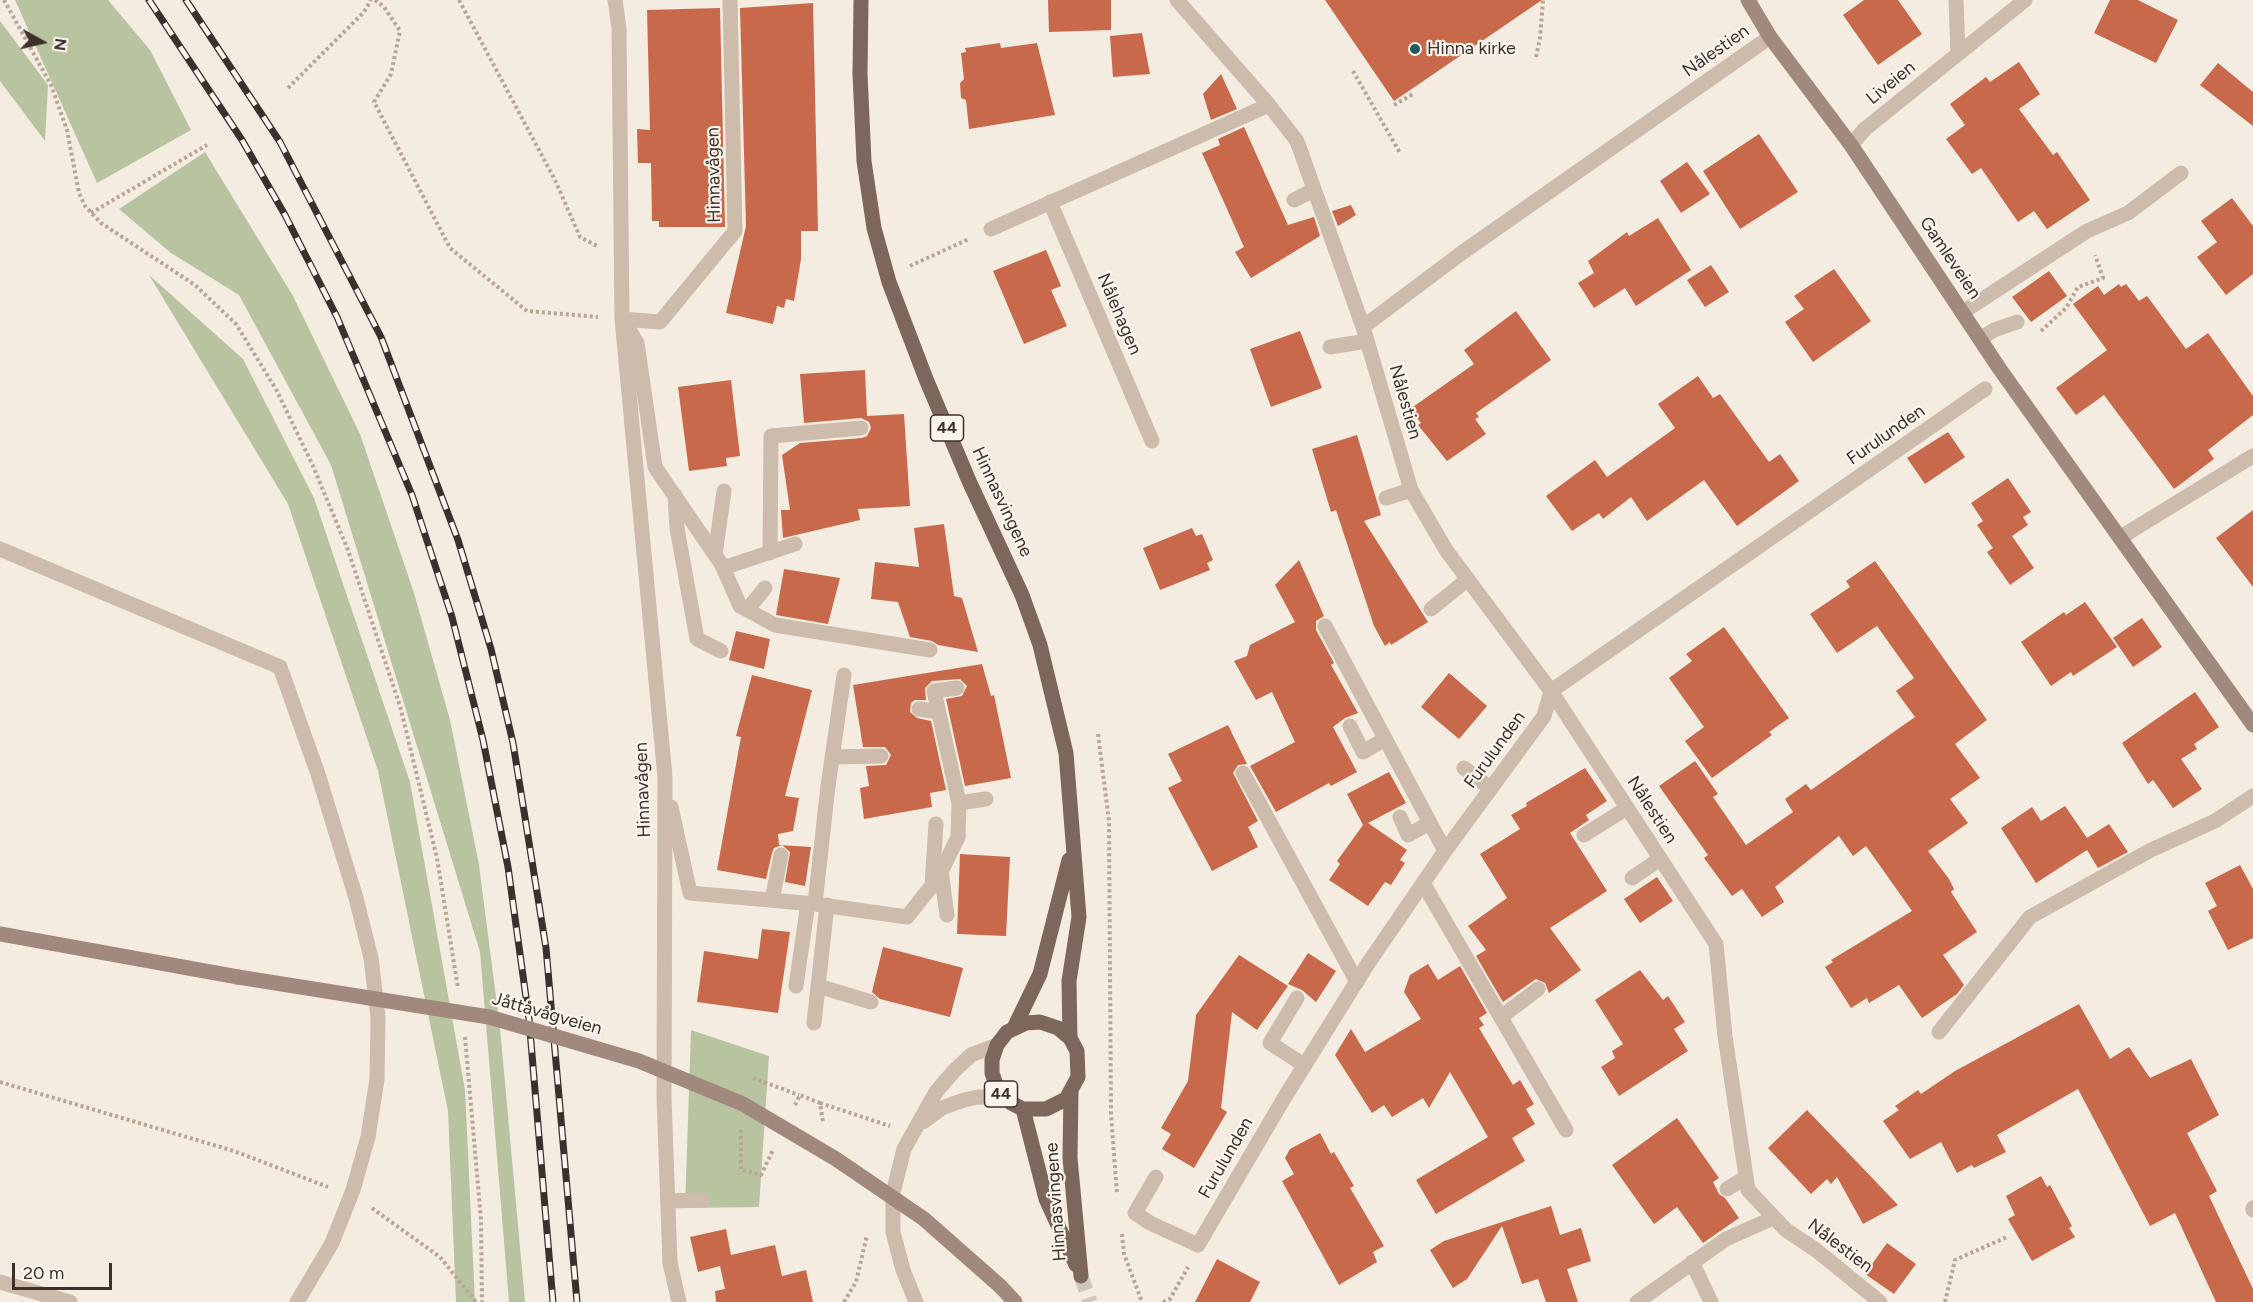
<!DOCTYPE html>
<html>
<head>
<meta charset="utf-8">
<style>
  body { margin:0 }
  #map { position:relative; width:2253px; height:1302px; overflow:hidden; background:#f4ebe1; font-family:Figtree,sans-serif }
  canvas { display:block }
  .north { position:absolute; left:12px; top:12px; width:60px; height:60px; -webkit-text-stroke:4px #fbf5ee; paint-order:stroke; rotate:98deg; font-size:16px; font-weight:700; line-height:24px; text-align:center; color:#3b302b }
  .north::after { content:''; display:block; margin:auto; width:21px; height:27px; background:#3b302b; clip-path:polygon(50% 0,100% 100%,50% 72%,0 100%) }
  .scale { position:absolute; left:12px; top:1263px; width:100px; height:27px; box-sizing:border-box; border:3px solid #3b302b; border-top:0; padding-left:8px; font-size:18px; line-height:21px; white-space:nowrap; color:#3b302b; -webkit-text-stroke:4px #fbf5ee; paint-order:stroke }
</style>
</head>
<body>
<div id="map">
<canvas width="2253" height="1302"></canvas>
<div class="north">N</div>
<div class="scale">20 m</div>
</div>
<script>
const context = document.querySelector('canvas').getContext('2d');
context.lineJoin = 'round';
function fill(path, color) {
  context.fillStyle = color;
  context.fill(path, 'evenodd');
}
function shape(rows) {
  const path = new Path2D();
  for (const r of rows) {
    path.moveTo(r[0], r[1]);
    for (let i = 2; i < r.length; i += 2) path.lineTo(r[i], r[i + 1]);
  }
  return path;
}
function trace(path, color, width, dash) {
  context.strokeStyle = color;
  context.lineWidth = width;
  context.lineCap = dash ? 'butt' : 'round';
  context.setLineDash(dash || []);
  context.stroke(path);
}
function label(font, color, halo, rows, align = 'center') {
  context.font = font + ' Figtree,sans-serif';
  context.lineWidth = 4.5;
  context.setLineDash([]);
  context.textBaseline = 'middle';
  context.strokeStyle = halo;
  context.fillStyle = color;
  for (const [text, x, y, turn = 0] of rows) {
    context.save();
    context.translate(x, y);
    context.rotate((+turn || 0) * Math.PI / 180);
    context.textAlign = isNaN(turn) ? turn : align;
    if (halo) context.strokeText(text, 0, 0);
    context.fillText(text, 0, 0);
    context.restore();
  }
}
const green = shape([
  [15,0,108,0,150,50,191,130,97,183],
  [0,21,48,85,45,141,0,81],
  [205,152,293,296,360,434,414,593,450,720,479,865,500,1028,525,1302,509,1302,480,952,331,465,239,295,171,253,119,209],
  [149,275,243,359,314,498,410,782,465,1090,475,1302,456,1302,448,1111,378,771,288,504],
  [691,1030,769,1056,759,1207,685,1208]
]);
const building = shape([
  [1048,0,1111,0,1111,30,1049,32],
  [1325,0,1542,0,1394,101],
  [1864,0,1898,0,1922,34,1878,65,1843,15],
  [2110,0,2138,0,2178,20,2156,63,2094,33],
  [813,3,818,231,801,231,801,259,794,301,786,299,784,308,777,306,773,324,726,313,746,226,740,8],
  [720,8,725,227,659,227,659,221,652,221,651,163,638,163,637,129,650,130,647,10],
  [1142,33,1150,74,1113,77,1110,36],
  [1000,43,1001,48,1037,43,1055,115,969,129,966,100,961,98,960,83,964,79,961,53,966,52,965,48],
  [2019,62,2040,94,2019,109,2053,155,2057,152,2090,200,2047,229,2034,211,2018,222,1981,168,1972,174,1946,139,1965,125,1950,104,1986,77,1990,82],
  [2218,63,2253,92,2253,126,2200,85],
  [1221,74,1237,109,1211,120,1203,94],
  [1244,127,1288,225,1314,217,1320,236,1251,278,1235,252,1244,247,1202,153,1220,145,1218,139],
  [1759,134,1798,192,1740,229,1703,171],
  [1687,162,1710,194,1681,213,1660,181],
  [2232,198,2253,226,2253,274,2226,295,2197,257,2217,242,2201,221],
  [1351,205,1356,215,1338,226,1332,211],
  [1658,218,1691,270,1636,306,1625,288,1594,308,1578,283,1594,273,1588,261,1627,232,1629,236],
  [1046,250,1061,286,1051,290,1067,326,1024,344,993,271],
  [1711,265,1729,292,1705,307,1687,280],
  [1834,269,1871,321,1813,362,1785,322,1804,309,1794,296],
  [2049,271,2067,296,2031,322,2012,297],
  [2119,284,2121,287,2126,284,2139,301,2147,296,2186,349,2208,333,2253,396,2253,415,2208,450,2214,459,2174,489,2104,395,2076,415,2056,388,2107,350,2073,304,2098,286,2104,295],
  [1516,311,1551,360,1476,413,1479,417,1475,419,1486,434,1447,461,1418,425,1421,423,1410,409,1474,364,1464,350],
  [1300,331,1322,388,1271,407,1250,349],
  [865,370,867,416,904,414,910,506,858,509,860,520,783,538,781,510,790,510,782,455,800,443,862,438,867,436,871,428,869,422,861,418,804,423,800,374],
  [1698,376,1713,398,1720,394,1769,462,1780,454,1799,481,1737,526,1704,480,1647,521,1631,497,1603,519,1599,513,1572,531,1546,496,1595,460,1607,477,1675,428,1658,404],
  [731,380,740,456,726,458,727,466,689,471,678,387],
  [1948,432,1965,457,1925,484,1907,458],
  [1357,435,1381,515,1364,521,1428,622,1391,645,1390,642,1385,646,1374,626,1336,510,1331,512,1312,449],
  [2008,478,2031,512,2023,517,2028,525,2012,536,2034,568,2010,585,1987,552,1993,548,1977,525,1983,521,1971,503],
  [2253,510,2253,587,2216,538],
  [944,524,954,596,962,598,978,652,938,645,932,641,910,637,898,602,871,599,875,562,919,567,914,528],
  [1192,528,1196,536,1202,534,1213,560,1207,563,1210,570,1160,590,1143,548],
  [1299,560,1324,616,1316,621,1316,630,1334,663,1331,665,1358,713,1345,718,1333,727,1357,772,1331,786,1329,783,1276,812,1250,766,1295,742,1272,692,1256,700,1234,661,1247,656,1250,645,1295,622,1275,585],
  [1875,561,1987,720,1955,744,1980,778,1950,799,1968,823,1928,851,1949,879,1954,889,1951,892,1977,932,1943,955,1964,985,1957,994,1922,1018,1899,985,1869,1003,1867,998,1851,1008,1825,967,1833,962,1831,960,1912,911,1866,846,1853,856,1839,836,1775,887,1784,902,1762,917,1742,889,1732,896,1704,858,1708,855,1659,786,1695,761,1718,794,1713,797,1746,845,1793,812,1785,799,1806,784,1811,790,1915,717,1896,691,1914,678,1877,626,1837,653,1810,614,1850,587,1846,581],
  [784,569,840,578,828,624,776,615],
  [2085,602,2117,647,2073,676,2071,672,2051,686,2021,642,2064,612,2066,615],
  [2142,618,2162,647,2133,667,2113,638],
  [1724,627,1789,718,1769,732,1772,735,1712,778,1685,741,1704,727,1669,678,1692,661,1686,654],
  [736,631,770,639,764,669,729,660],
  [982,664,991,696,994,695,1011,778,965,786,946,699,962,696,967,686,960,679,932,681,925,688,926,700,915,700,911,703,910,712,917,718,931,721,946,790,930,793,932,807,864,819,860,788,869,786,866,766,886,765,891,755,885,747,863,747,853,685],
  [1449,673,1487,706,1459,739,1421,707],
  [752,675,812,690,785,796,799,798,793,831,778,834,779,845,811,847,805,886,785,882,790,852,782,845,774,848,772,853,766,879,717,870,741,737,736,736],
  [2195,692,2219,727,2194,744,2197,749,2181,759,2202,789,2173,808,2153,780,2148,784,2122,743],
  [1228,725,1247,764,1238,765,1233,773,1258,821,1248,827,1258,847,1212,871,1168,788,1182,781,1168,754],
  [1585,768,1607,801,1586,815,1589,820,1570,833,1607,891,1550,928,1581,970,1549,993,1545,983,1536,979,1503,1002,1476,956,1486,950,1468,926,1507,898,1480,854,1520,829,1511,815,1527,806,1526,803],
  [1389,772,1406,803,1368,823,1407,850,1400,860,1405,863,1391,885,1385,882,1368,906,1329,880,1340,864,1337,861,1363,825,1347,794],
  [2065,806,2087,838,2109,824,2128,852,2098,868,2087,850,2036,883,2001,828,2032,807,2041,821],
  [960,854,1010,857,1006,936,957,934],
  [2240,865,2253,889,2253,938,2228,950,2208,911,2217,906,2205,883],
  [1657,877,1673,901,1640,923,1624,899],
  [762,929,790,932,778,1013,697,1002,704,951,758,959],
  [883,947,963,968,950,1017,880,999,872,992],
  [1308,953,1336,971,1316,1002,1302,990,1288,984],
  [1239,955,1288,986,1257,1030,1232,1012,1221,1108,1227,1112,1194,1168,1162,1149,1171,1134,1161,1128,1188,1081,1196,1015],
  [1428,964,1438,980,1460,966,1487,1013,1479,1018,1484,1025,1479,1028,1513,1085,1520,1080,1534,1104,1526,1109,1535,1124,1512,1138,1525,1161,1436,1214,1416,1180,1488,1137,1450,1072,1429,1108,1423,1098,1392,1117,1384,1105,1372,1113,1335,1055,1351,1029,1365,1052,1421,1019,1404,992,1410,975],
  [1640,970,1663,1000,1668,996,1685,1022,1674,1029,1688,1051,1619,1096,1601,1067,1615,1058,1612,1051,1623,1044,1595,1000],
  [2079,1004,2110,1059,2129,1047,2150,1078,2191,1059,2219,1115,2187,1133,2217,1191,2209,1196,2253,1289,2253,1302,2216,1302,2175,1213,2150,1226,2078,1089,1997,1135,2006,1152,1974,1168,1972,1165,1957,1173,1941,1142,1910,1159,1883,1121,1899,1110,1895,1106,1918,1090,1921,1094,1955,1071],
  [1807,1110,1855,1160,1898,1205,1863,1224,1837,1177,1831,1184,1827,1179,1811,1194,1768,1148],
  [1677,1118,1719,1178,1713,1182,1719,1194,1725,1198,1739,1218,1703,1243,1677,1207,1654,1224,1612,1165],
  [1320,1133,1331,1154,1334,1152,1354,1186,1350,1188,1384,1246,1373,1252,1377,1262,1339,1285,1282,1181,1294,1174,1285,1158,1290,1149],
  [2041,1176,2047,1187,2050,1185,2072,1226,2069,1228,2075,1237,2032,1261,2008,1219,2015,1215,2006,1196],
  [1551,1206,1560,1235,1581,1228,1591,1261,1567,1269,1578,1302,1546,1302,1538,1279,1522,1284,1502,1226,1467,1279,1453,1288,1430,1250,1444,1241],
  [726,1229,731,1255,775,1245,782,1276,806,1270,813,1302,716,1302,715,1291,725,1289,720,1266,698,1272,690,1237],
  [1887,1243,1916,1264,1894,1294,1865,1274],
  [1217,1259,1260,1282,1250,1302,1195,1302]
]);
const primaryTunnel = shape([
  [1081,1276,1090,1302]
]);
const path = shape([
  [4,0,51,85,67,130,79,193,85,206,101,223,195,285,236,324,277,391,313,466,348,550,400,706,437,858,458,988],
  [375,0,384,7,400,31,391,74,374,102,450,248,527,311,598,317],
  [459,0,555,180,580,237,597,246],
  [1536,57,1540,38,1543,0],
  [1353,71,1400,153],
  [288,88,364,12,371,0],
  [1394,105,1413,94],
  [91,213,207,145],
  [910,266,969,239],
  [2041,331,2066,308,2078,287,2103,278,2095,255],
  [1098,734,1109,821,1111,1114,1117,1194],
  [465,1037,481,1220,482,1302],
  [753,1078,799,1095],
  [0,1082,234,1151,328,1187],
  [820,1103,890,1126],
  [795,1105,800,1095,820,1103,823,1122],
  [741,1130,741,1170,761,1175,773,1150],
  [372,1208,440,1257,476,1302],
  [1122,1234,1124,1254,1142,1302],
  [844,1302,856,1282,867,1235],
  [1163,1302,1170,1299,1188,1267],
  [1945,1302,1955,1260,2007,1237]
]);
const lane = shape([
  [1963,312,2087,231,2128,213,2181,173],
  [1980,339,1994,330,2017,322],
  [1330,347,1367,341],
  [675,495,677,528,697,639,721,651],
  [1386,498,1411,490],
  [2121,537,2253,456],
  [0,549,280,667],
  [770,553,771,436,861,428],
  [715,555,724,491],
  [722,565,740,606,775,625,930,650],
  [723,568,795,544],
  [1431,609,1468,579],
  [747,610,765,588],
  [957,688,934,691,959,803],
  [919,709,938,712],
  [1350,726,1363,752,1385,739],
  [832,757,881,756],
  [1464,768,1491,789],
  [1243,773,1357,982],
  [828,786,844,675],
  [1400,817,1408,835,1430,823],
  [1584,835,1627,808],
  [958,837,959,803,986,799],
  [941,871,947,915],
  [1632,878,1660,859],
  [932,886,936,824],
  [772,900,781,855],
  [796,986,808,903],
  [818,986,871,1002],
  [1297,998,1270,1043,1304,1065],
  [1501,1017,1538,989],
  [814,1023,827,905],
  [1156,1177,1135,1213,1150,1223,1198,1245],
  [1727,1189,1746,1177],
  [669,1201,703,1200],
  [1692,1262,1711,1302],
  [670,1263,679,1302],
  [0,1282,70,1302],
  [1637,1302,1726,1239,1773,1218]
]);
const street = shape([
  [615,0,619,28,622,319,665,777,664,1098,670,1263],
  [1177,0,1269,105,1297,141,1363,327,1411,490,1446,550,1551,691,1716,944,1725,1036,1748,1190,1786,1230,1816,1250,1880,1302],
  [1956,0,1958,54],
  [1851,145,1865,129,2025,0],
  [1294,200,1314,190],
  [1050,202,1152,441],
  [991,229,1269,105],
  [622,319,660,322,735,231,730,0],
  [624,321,637,343,655,467,722,565],
  [1363,327,1463,252,1770,37],
  [1325,626,1445,851],
  [280,667,318,774,356,898,371,958,378,1017,377,1079,368,1137,353,1190,332,1243,297,1302],
  [828,786,815,904,907,917,938,878,958,837],
  [671,807,690,893,815,904],
  [1423,883,1566,1130],
  [1939,1032,2030,917,2151,850,2215,821,2253,796],
  [923,1122,942,1108,964,1100,978,1097,1004,1098],
  [2253,1208,2253,1210],
  [1198,1245,1283,1100,1367,965,1445,851,1544,716,1551,691,1985,389],
  [916,1302,903,1270,893,1232,893,1193,904,1149,936,1092,954,1071,971,1055,997,1045]
]);
const secondary = shape([
  [1748,0,1770,37,1851,145,1999,368,2253,725],
  [0,934,238,977],
  [1000,1286,1015,1302]
]);
const primary = shape([
  [861,0,860,74,864,161,874,228,889,282,926,379,969,481,1022,595,1040,645,1066,753,1079,917,1069,981,1070,1038,1077,1051,1078,1077,1066,1099,1046,1109,1023,1109,1011,1103,998,1090,992,1073,992,1060,997,1045,1007,1032,1026,1023,1040,1022,1058,1028,1070,1038],
  [1014,1028,1040,974,1069,860],
  [1071,1092,1070,1158,1081,1276],
  [1023,1109,1046,1199,1076,1265]
]);
const rail = shape([
  [149,0,242,140,285,215,337,317,412,495,452,617,483,740,508,867,529,1019,553,1302],
  [186,0,280,142,381,337,458,540,491,649,513,743,546,948,577,1302]
]);
const secondaryBridge = shape([
  [238,977,489,1017,639,1061,743,1104,836,1159,924,1219,1000,1286]
]);
const markers = [
  [1415,49,6,"#1f5a5e"]
];
const shields = [
  [947,428,33],
  [1001,1094,33]
];
const shieldNames = [
  ["44",947,428],
  ["44",1001,1094]
];
const poiNames = [
  ["Hinna kirke",1427,49]
];
const streetNames = [
  ["Nålestien",1716,51,-35],
  ["Liveien",1891,83,-39],
  ["Hinnavågen",714,175,-91],
  ["Gamleveien",1950,258,56],
  ["Nålehagen",1119,314,67],
  ["Nålestien",1405,402,74],
  ["Furulunden",1886,435,-35],
  ["Hinnasvingene",1002,502,65],
  ["Furulunden",1495,750,-54],
  ["Hinnavågen",643,790,-92],
  ["Nålestien",1652,810,57],
  ["Jåttåvågveien",547,1014,16],
  ["Furulunden",1226,1158,-60],
  ["Hinnasvingene",1056,1202,-94],
  ["Nålestien",1840,1246,37]
];
fill(green, '#b8c4a0');
fill(building, '#c8694b');
trace(primaryTunnel, '#cfc6bd', 15, [15, 8]);
trace(path, '#b9a596', 4, [3, 3]);
trace(lane, '#cdbbac', 15);
trace(street, '#cdbbac', 15);
trace(secondary, '#a18a7d', 15);
trace(primary, '#7d675c', 15);
trace(rail, '#3b302b', 7);
trace(rail, '#fbf5ee', 4.5, [14]);
trace(secondaryBridge, '#a18a7d', 15);
for (const [x, y, r, color] of markers) {
  const dot = new Path2D();
  dot.arc(x, y, r, 0, 2 * Math.PI);
  context.fillStyle = color;
  context.fill(dot);
  trace(dot, '#fbf5ee', 2);
}
for (const [x, y, w] of shields) {
  const box = new Path2D();
  box.roundRect(x - w / 2, y - 13, w, 26, 4.5);
  context.fillStyle = '#fbf5ee';
  context.fill(box);
  trace(box, '#3b302b', 1.5);
}
label('bold 16px', '#3b302b', null, shieldNames);
label('18px', '#3b302b', '#fbf5ee', poiNames, 'left');
label('18px', '#3b302b', '#fbf5ee', streetNames);
</script>
</body>
</html>
